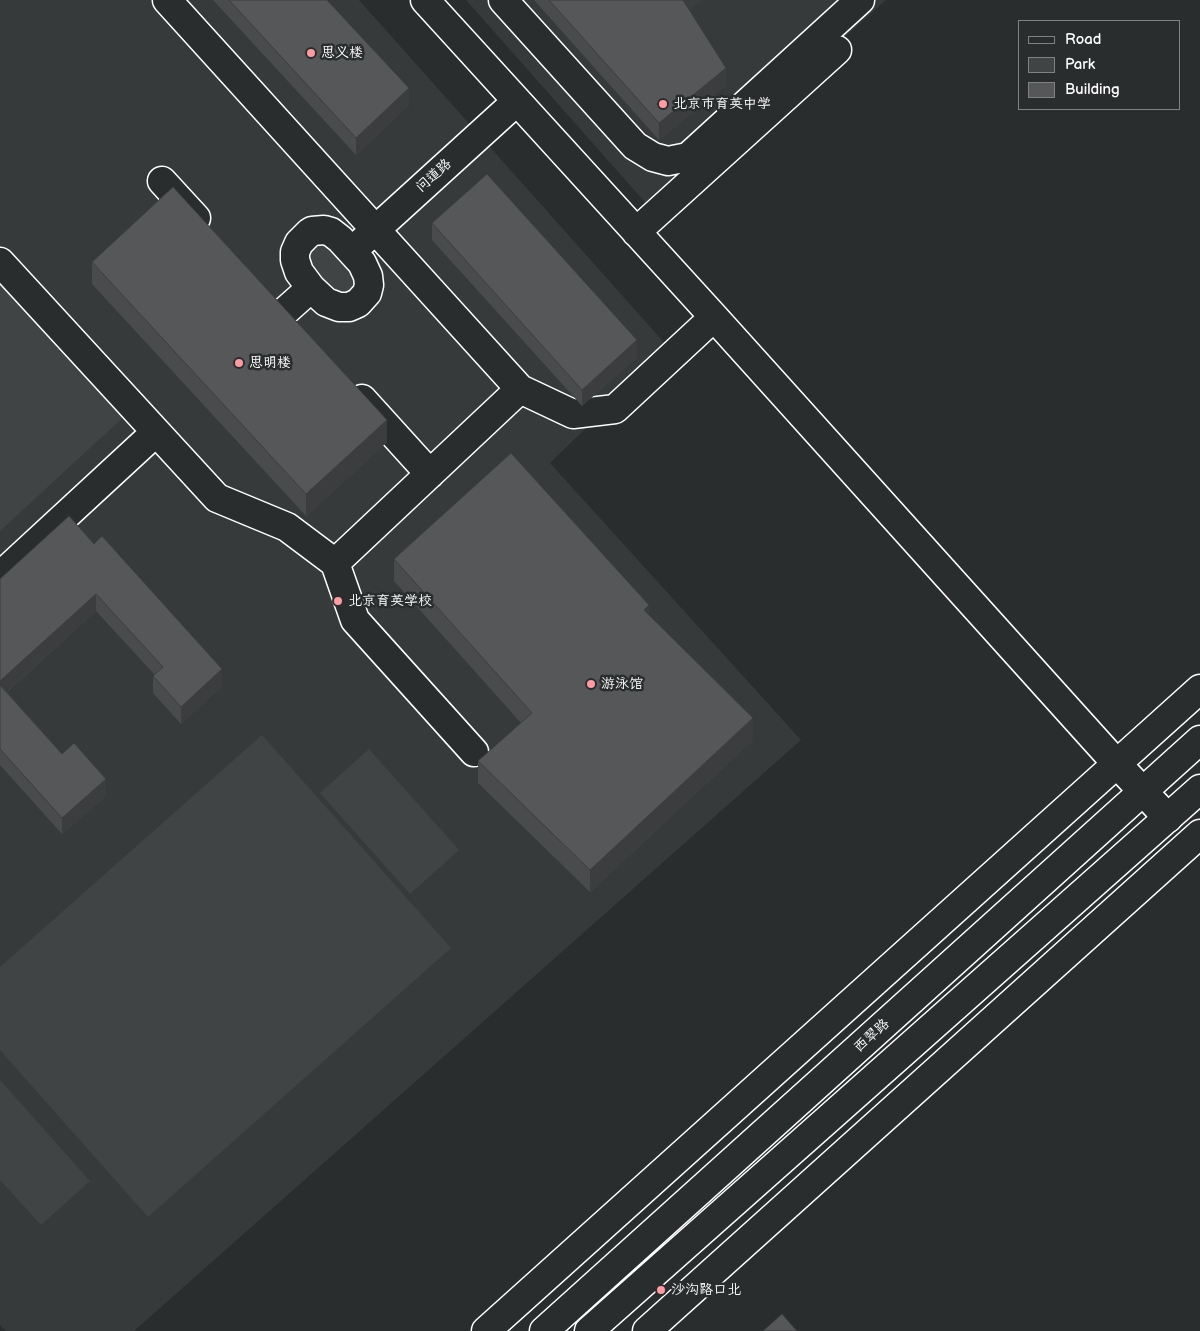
<!DOCTYPE html>
<html>
<head>
<meta charset="utf-8">
<style>
  body { margin:0 }
  #map { position:relative; width:1200px; height:1331px; overflow:hidden; background:#2a2d2e; font-family:"Balsamiq Sans",sans-serif }
  canvas { display:block }
  .legend { position:absolute; left:1018px; top:20px; width:162px; height:90px; box-sizing:border-box; background:#2a2d2e; border:1px solid #7f8182; margin:0; padding:6px 9px; list-style:none; font-size:15px; color:#fff }
  .legend li { display:flex; align-items:center; gap:10px; height:25px }
  .legend b { width:25px; border:1px solid #7f8182 }
</style>
</head>
<body>
<div id="map">
<canvas width="1200" height="1331"></canvas>
<ul class="legend">
<li><b style="height:6px;background:#2a2d2e"></b>Road</li>
<li><b style="height:14px;background:#414445"></b>Park</li>
<li><b style="height:14px;background:#555758"></b>Building</li>
</ul>
</div>
<script>
const context = document.querySelector('canvas').getContext('2d');
context.lineJoin = 'round';
function fill(path, color) {
  context.fillStyle = color;
  context.fill(path, 'evenodd');
}
function shape(rows) {
  const path = new Path2D();
  for (const r of rows) {
    path.moveTo(r[0], r[1]);
    for (let i = 2; i < r.length; i += 2) path.lineTo(r[i], r[i + 1]);
  }
  return path;
}
function trace(path, color, width, dash) {
  context.strokeStyle = color;
  context.lineWidth = width;
  context.lineCap = dash ? 'butt' : 'round';
  context.setLineDash(dash || []);
  context.stroke(path);
}
function label(font, color, halo, rows, align = 'center') {
  context.font = font + ' "Balsamiq Sans","LXGW WenKai TC",sans-serif';
  context.lineWidth = 5;
  context.setLineDash([]);
  context.textBaseline = 'middle';
  context.strokeStyle = halo;
  context.fillStyle = color;
  for (const [text, x, y, turn = 0] of rows) {
    context.save();
    context.translate(x, y);
    context.rotate((+turn || 0) * Math.PI / 180);
    context.textAlign = isNaN(turn) ? turn : align;
    if (halo) context.strokeText(text, 0, 0);
    context.fillText(text, 0, 0);
    context.restore();
  }
}
const built = shape([
  [0,0,359,0,669,348,550,463,801,740,134,1331,6,1331,0,1325],
  [466,0,886,0,651,209]
]);
const green = shape([
  [320,232,366,282,336,302,298,250],
  [0,273,129,412,0,531],
  [262,735,451,948,148,1217,0,1050,0,967],
  [369,749,459,850,410,894,320,793],
  [0,1080,90,1181,41,1225,0,1180]
]);
const minor = shape([
  [167,0,520,389,335,563],
  [425,0,714,317,1117,764,1168,818],
  [503,0,635,146,653,157,668,161,688,157,860,0],
  [162,181,196,218],
  [636,232,837,50],
  [362,242,517,101],
  [0,262,217,498,287,527,335,563,355,620,474,752],
  [283,313,311,288,326,302,339,307,349,307,358,303,367,293,369,285,368,276,362,263,340,239,331,232,324,230,312,231,309,233,299,243,295,252,295,260,299,272,311,288],
  [520,389,573,414,615,409,714,317],
  [362,399,430,474],
  [0,576,156,432],
  [486,1331,1200,689],
  [647,1331,1200,834]
]);
const major = shape([
  [544,1331,1200,740],
  [589,1331,1200,789]
]);
const wall = shape([
  [213,0,327,0,409,105,356,155],
  [534,0,701,0,690,10,726,85,659,140],
  [432,223,637,357,582,406,432,240],
  [92,262,387,442,306,516,92,284],
  [69,516,222,686,181,724,153,693,153,676,154,674,96,611,7,692,62,754,106,796,62,834,0,765,0,579],
  [394,559,649,615,753,740,590,892,478,783,478,761,521,723,394,581]
]);
const shadedWall = shape([
  [683,0,701,0,683,17],
  [726,68,726,85,659,140,659,123],
  [409,88,409,105,356,155,356,138],
  [637,340,637,357,582,406,582,390],
  [387,420,387,442,306,516,306,494],
  [96,594,96,611,0,698,0,681],
  [649,605,649,627,644,610],
  [222,669,222,686,181,724,181,707],
  [753,718,753,740,590,892,590,870],
  [106,779,106,796,62,834,62,818]
]);
const building = shape([
  [229,0,327,0,409,88,356,138,229,0],
  [549,0,683,0,726,68,659,123,549,0],
  [487,174,637,340,582,390,432,223,487,174],
  [173,187,387,420,306,494,92,262,173,187],
  [511,453,649,605,644,610,753,718,590,870,478,761,532,713,394,559,511,453],
  [69,516,94,544,102,536,222,669,181,707,153,676,163,667,96,594,0,681,0,579,69,516],
  [0,685,62,754,74,743,106,779,62,818,0,749,0,685],
  [782,1314,797,1331,763,1331,782,1314]
]);
const markers = [
  [311,53,5,"#ff9aa2"],
  [663,104,5,"#ff9aa2"],
  [239,363,5,"#ff9aa2"],
  [338,601,5,"#ff9aa2"],
  [591,684,5,"#ff9aa2"],
  [661,1290,5,"#ff9aa2"]
];
const poiNames = [
  ["思义楼",321,53],
  ["北京市育英中学",673,104],
  ["思明楼",249,363],
  ["北京育英学校",348,601],
  ["游泳馆",601,684],
  ["沙沟路口北",671,1290]
];
const streetNames = [
  ["问道路",434,176,-42],
  ["西翠路",872,1036,-42]
];
fill(built, '#373a3b');
fill(green, '#414445');
trace(minor, '#fff', 31);
trace(major, '#fff', 31);
trace(minor, '#2a2d2e', 28);
trace(major, '#2a2d2e', 28);
fill(wall, '#494b4c');
fill(shadedWall, '#3c3d3e');
fill(building, '#555758');
trace(building, '#3c3d3e', 1);
for (const [x, y, r, color] of markers) {
  const dot = new Path2D();
  dot.arc(x, y, r, 0, 2 * Math.PI);
  context.fillStyle = color;
  context.fill(dot);
  trace(dot, '#2a2d2e', 2);
}
label('14px', '#fff', '#2a2d2e', poiNames, 'left');
label('14px', '#fff', '#2a2d2e', streetNames);
</script>
</body>
</html>
